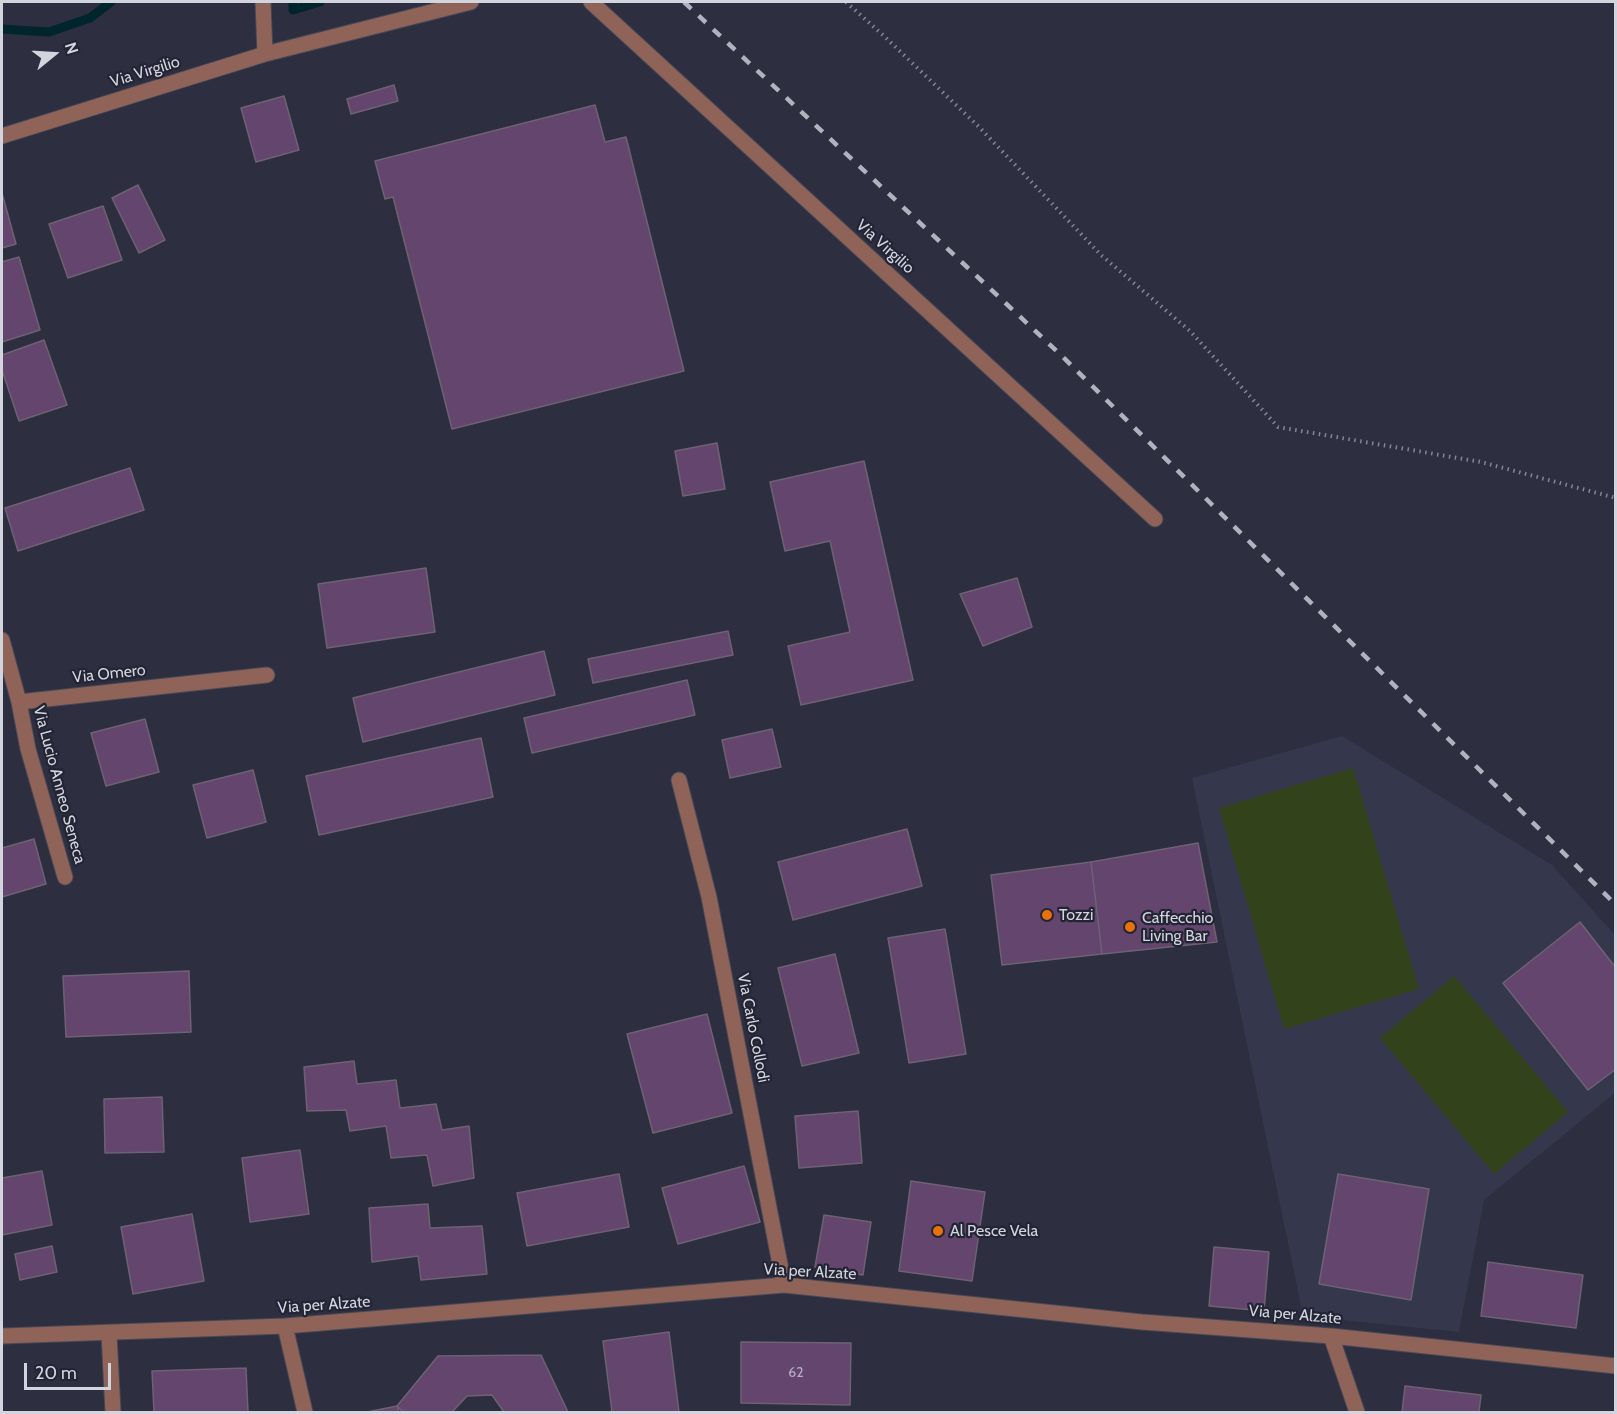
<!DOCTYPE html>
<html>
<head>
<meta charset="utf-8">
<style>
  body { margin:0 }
  #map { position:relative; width:1617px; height:1414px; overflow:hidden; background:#2d2e3f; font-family:Cabin,sans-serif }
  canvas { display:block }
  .frame { position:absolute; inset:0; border:3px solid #d2d4de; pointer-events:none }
  .north { position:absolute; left:24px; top:24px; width:60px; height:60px; -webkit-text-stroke:4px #232535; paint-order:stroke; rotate:72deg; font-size:16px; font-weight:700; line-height:24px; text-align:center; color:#d2d4de }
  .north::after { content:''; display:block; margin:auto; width:21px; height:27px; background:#d2d4de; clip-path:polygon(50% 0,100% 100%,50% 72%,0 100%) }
  .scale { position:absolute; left:24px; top:1363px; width:87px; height:27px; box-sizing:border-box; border:3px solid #d2d4de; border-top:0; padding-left:8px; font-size:18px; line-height:21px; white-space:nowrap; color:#d2d4de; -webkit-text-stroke:4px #232535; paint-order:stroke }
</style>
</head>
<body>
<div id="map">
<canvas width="1617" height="1414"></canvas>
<div class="frame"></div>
<div class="north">N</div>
<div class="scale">20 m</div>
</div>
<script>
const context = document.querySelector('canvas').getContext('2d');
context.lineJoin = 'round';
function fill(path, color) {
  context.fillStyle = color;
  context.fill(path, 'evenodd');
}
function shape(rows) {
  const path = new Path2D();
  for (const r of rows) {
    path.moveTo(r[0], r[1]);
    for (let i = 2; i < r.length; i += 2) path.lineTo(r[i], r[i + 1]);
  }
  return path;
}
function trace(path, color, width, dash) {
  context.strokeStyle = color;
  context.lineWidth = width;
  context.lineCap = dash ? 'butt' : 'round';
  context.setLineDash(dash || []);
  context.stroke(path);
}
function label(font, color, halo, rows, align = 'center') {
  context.font = font + ' Cabin,sans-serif';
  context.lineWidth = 4.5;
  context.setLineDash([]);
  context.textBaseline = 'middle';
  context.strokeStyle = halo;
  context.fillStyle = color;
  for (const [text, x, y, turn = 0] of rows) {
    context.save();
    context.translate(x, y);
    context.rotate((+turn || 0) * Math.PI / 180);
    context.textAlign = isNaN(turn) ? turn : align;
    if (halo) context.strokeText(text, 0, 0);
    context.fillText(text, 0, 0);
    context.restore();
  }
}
const built = shape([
  [1342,736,1552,865,1615,935,1615,1093,1484,1200,1459,1332,1303,1316,1192,778]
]);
const green = shape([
  [1353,768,1419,989,1284,1029,1219,808],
  [1454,976,1568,1112,1494,1174,1380,1038]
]);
const stream = shape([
  [293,2,293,10,320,2],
  [2,29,49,32,90,18,111,2]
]);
const building = shape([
  [394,85,398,101,351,114,347,99,394,85],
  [284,96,299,150,256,162,241,108,284,96],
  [595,105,605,142,626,137,684,371,452,429,393,197,385,199,375,161,595,105],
  [138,185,165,240,139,253,112,198,138,185],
  [2,193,16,244,2,248,2,193],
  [103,206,122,260,68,278,49,224,103,206],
  [19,257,40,330,2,342,2,262,19,257],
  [44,340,67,405,19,421,2,370,2,355,44,340],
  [717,443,725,489,683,496,675,451,717,443],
  [864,461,913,680,801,705,788,646,850,632,830,541,785,551,770,482,864,461],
  [130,468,144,510,18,551,5,508,130,468],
  [426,568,435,632,327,648,318,584,426,568],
  [1017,578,1032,627,983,646,960,594,1017,578],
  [728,631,733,655,593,683,588,659,728,631],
  [544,651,555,695,363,742,353,698,544,651],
  [687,680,695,715,532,753,524,718,687,680],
  [145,719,159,772,106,786,91,733,145,719],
  [772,729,781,767,730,778,722,740,772,729],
  [481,738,493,797,319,835,306,776,481,738],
  [253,770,266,822,207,838,193,785,253,770],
  [907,829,922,886,793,920,778,862,907,829],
  [34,839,46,884,2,897,2,848,34,839],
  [1198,843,1217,942,1102,954,1091,862,1198,843],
  [1091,862,1102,954,1002,965,991,875,1091,862],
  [1580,922,1616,968,1616,1069,1588,1090,1503,983,1580,922],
  [945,929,966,1054,909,1063,888,938,945,929],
  [835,954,859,1053,802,1066,778,968,835,954],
  [189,971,191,1032,66,1037,63,976,189,971],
  [707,1014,732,1113,653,1133,627,1034,707,1014],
  [354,1061,357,1084,396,1080,400,1108,436,1104,442,1130,469,1126,474,1178,433,1186,427,1155,391,1158,386,1126,350,1131,346,1110,307,1111,304,1067,354,1061],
  [162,1097,164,1152,105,1153,104,1099,162,1097],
  [858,1111,862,1163,799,1168,795,1116,858,1111],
  [300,1150,309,1214,250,1222,242,1158,300,1150],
  [744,1166,760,1222,678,1244,662,1188,744,1166],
  [42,1171,52,1225,2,1235,2,1178,42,1171],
  [619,1174,629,1227,527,1246,517,1193,619,1174],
  [1338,1174,1429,1189,1411,1300,1319,1284,1338,1174],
  [911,1181,985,1192,972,1281,899,1271,911,1181],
  [428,1204,430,1228,482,1226,487,1274,421,1280,418,1256,372,1262,369,1208,428,1204],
  [192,1214,204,1281,133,1294,121,1227,192,1214],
  [824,1215,871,1222,863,1275,815,1267,824,1215],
  [52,1246,57,1272,20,1280,15,1254,52,1246],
  [1214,1247,1269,1252,1264,1311,1209,1306,1214,1247],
  [1488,1262,1583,1275,1576,1328,1481,1316,1488,1262],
  [669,1332,679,1412,612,1412,603,1341,669,1332],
  [741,1342,851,1343,850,1405,741,1403,741,1342],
  [541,1355,568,1412,504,1412,492,1395,467,1396,452,1412,403,1412,397,1406,438,1356,541,1355],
  [246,1368,248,1412,154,1412,152,1371,246,1368],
  [1405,1386,1481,1395,1479,1412,1402,1412,1405,1386],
  [397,1406,399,1412,367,1412,397,1406]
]);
const path = shape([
  [846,2,884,36,979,127,1101,255,1190,331,1278,427,1481,462,1616,498]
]);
const minor = shape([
  [263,2,265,54],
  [591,2,1155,519],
  [2,136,265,54,471,2],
  [2,640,19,702,28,749,65,877],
  [19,702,267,675],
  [679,780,709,897,784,1285],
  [285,1326,305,1412],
  [109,1334,113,1412],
  [2,1336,285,1326,784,1285,1142,1322,1331,1336,1616,1366],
  [1331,1336,1357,1412]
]);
const rail = shape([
  [684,2,1062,356,1616,905]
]);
const markers = [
  [1047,915,6,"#e8710a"],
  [1130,927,6,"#e8710a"],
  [938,1231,6,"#e8710a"]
];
const numberNames = [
  ["62",796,1373]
];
const streetNames = [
  ["Via Virgilio",145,72,-17],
  ["Via Virgilio",885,247,42],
  ["Via Omero",109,674,-6],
  ["Via Lucio Anneo Seneca",59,785,75],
  ["Via Carlo Collodi",753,1028,79],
  ["Via per Alzate",810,1272,3],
  ["Via per Alzate",324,1305,-4],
  ["Via per Alzate",1295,1315,5]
];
const poiNames = [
  ["Tozzi",1059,915],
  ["Caffecchio",1142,918],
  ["Living Bar",1142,936],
  ["Al Pesce Vela",950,1231]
];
fill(built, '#35374d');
fill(green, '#32431b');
trace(stream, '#00252d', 9);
fill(building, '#63456d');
trace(building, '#6e6272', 1.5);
trace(minor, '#474958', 17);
trace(path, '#858794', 4, [1.5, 4.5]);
trace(minor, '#8f6357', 15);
trace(rail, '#b0b2bd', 4.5, [10, 10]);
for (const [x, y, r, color] of markers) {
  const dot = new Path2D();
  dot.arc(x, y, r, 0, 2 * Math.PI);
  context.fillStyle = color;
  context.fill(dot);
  trace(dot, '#232535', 2);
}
label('14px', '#b6b0c2', null, numberNames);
label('16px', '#d2d4de', '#232535', streetNames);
label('16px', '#d2d4de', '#232535', poiNames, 'left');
</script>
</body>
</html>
